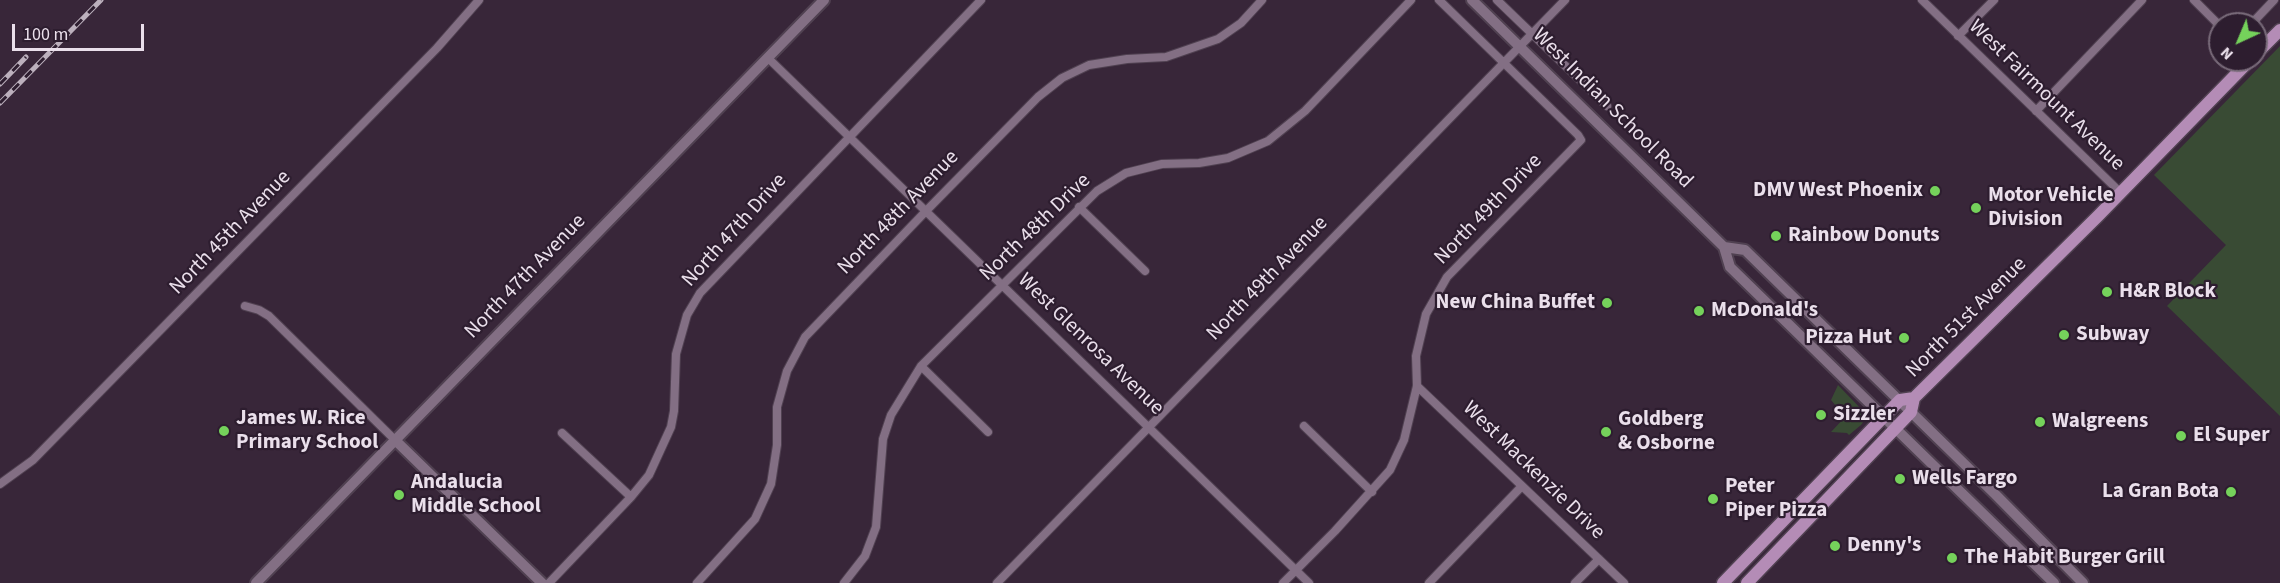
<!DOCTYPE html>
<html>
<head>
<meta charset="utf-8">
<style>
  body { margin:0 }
  #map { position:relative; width:2280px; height:583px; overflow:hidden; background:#382639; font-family:"Source Sans 3",sans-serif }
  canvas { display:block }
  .north { position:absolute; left:2208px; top:12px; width:60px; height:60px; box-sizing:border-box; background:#2d1d2f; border:2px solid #796b7a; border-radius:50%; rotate:224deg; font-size:16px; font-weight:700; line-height:24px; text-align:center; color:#eadfeb }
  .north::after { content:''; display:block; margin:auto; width:21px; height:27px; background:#75d25b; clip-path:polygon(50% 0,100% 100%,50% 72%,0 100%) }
  .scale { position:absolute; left:12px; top:24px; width:132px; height:27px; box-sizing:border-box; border:3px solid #eadfeb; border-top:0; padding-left:8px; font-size:18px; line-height:21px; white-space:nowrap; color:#eadfeb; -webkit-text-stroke:4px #2d1d2f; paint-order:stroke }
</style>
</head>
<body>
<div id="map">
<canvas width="2280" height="583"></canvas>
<div class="north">N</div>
<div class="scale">100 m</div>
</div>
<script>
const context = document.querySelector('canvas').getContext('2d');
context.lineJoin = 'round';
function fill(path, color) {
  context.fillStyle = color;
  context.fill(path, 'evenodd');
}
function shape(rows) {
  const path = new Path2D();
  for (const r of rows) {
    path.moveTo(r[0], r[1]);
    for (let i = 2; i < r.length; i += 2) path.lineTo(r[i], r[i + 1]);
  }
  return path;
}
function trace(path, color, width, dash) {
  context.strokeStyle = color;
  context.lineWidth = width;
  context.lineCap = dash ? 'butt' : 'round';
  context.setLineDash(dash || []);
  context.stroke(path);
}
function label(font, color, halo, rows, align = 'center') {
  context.font = font + ' "Source Sans 3",sans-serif';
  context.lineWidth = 4.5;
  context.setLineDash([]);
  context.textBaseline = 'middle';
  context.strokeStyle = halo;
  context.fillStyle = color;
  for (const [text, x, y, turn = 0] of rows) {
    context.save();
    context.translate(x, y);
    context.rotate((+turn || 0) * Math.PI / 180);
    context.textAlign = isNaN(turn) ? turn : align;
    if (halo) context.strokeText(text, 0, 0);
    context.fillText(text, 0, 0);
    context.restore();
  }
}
const green = shape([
  [2280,46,2280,416,2167,306,2226,245,2154,175],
  [1838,385,1863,411,1864,421,1861,425,1849,435,1847,433,1831,432,1845,417,1831,400]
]);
const minor = shape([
  [1497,0,1607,106],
  [1922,0,2121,193],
  [2194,0,2220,26],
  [2256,19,2274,0],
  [1958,36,1994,0],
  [768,58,1309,583],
  [2036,111,2142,0],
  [1079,207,1145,271],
  [245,306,259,310,269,316,395,440],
  [921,366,988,432],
  [1417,386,1624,583],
  [1304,426,1372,492],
  [562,433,631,497],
  [0,484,33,460,437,48,479,0],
  [549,583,631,497,649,475,671,427,674,411,676,354,687,315,700,293,981,0],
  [697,583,755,519,771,484,777,445,777,407,787,371,805,337,926,211,1038,97,1062,78,1089,65,1127,59,1166,57,1218,39,1241,23,1262,0],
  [844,583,865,556,876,527,883,439,891,415,921,366,1097,191,1126,173,1162,164,1199,163,1228,158,1268,141,1305,111,1411,0],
  [997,583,1565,0],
  [1283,583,1335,531,1390,470,1404,440,1417,386,1416,356,1426,314,1447,277,1581,140,1578,135,1439,0],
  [1429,583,1522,486],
  [1575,583,1599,559]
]);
const tertiary = shape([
  [395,440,542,583],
  [256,583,824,0]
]);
const secondary = shape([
  [1472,0,1724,247,1730,267,2054,583],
  [1724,247,1745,250,1995,494,2083,583]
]);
const primary = shape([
  [2256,54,2280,30],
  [1723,583,1900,400,1914,398],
  [1747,583,1911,412,1914,398,2098,216,2250,60]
]);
const rail = shape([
  [0,84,26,57],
  [0,103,101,0]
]);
const markers = [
  [1935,191,6,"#75d25b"],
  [1976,208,6,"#75d25b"],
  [1776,236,6,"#75d25b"],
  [2107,292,6,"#75d25b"],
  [1607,303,6,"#75d25b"],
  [1699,311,6,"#75d25b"],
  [2064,335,6,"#75d25b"],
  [1904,338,6,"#75d25b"],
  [1821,415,6,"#75d25b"],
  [2040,422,6,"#75d25b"],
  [224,431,6,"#75d25b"],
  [1606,432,6,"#75d25b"],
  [2181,436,6,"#75d25b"],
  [1900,479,6,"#75d25b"],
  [2231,492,6,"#75d25b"],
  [399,495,6,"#75d25b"],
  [1713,499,6,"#75d25b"],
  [1835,546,6,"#75d25b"],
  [1952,558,6,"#75d25b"]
];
const streetNames = [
  ["West Fairmount Avenue",2046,96,44],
  ["West Indian School Road",1612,109,45],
  ["North 49th Drive",1489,210,-46],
  ["North 48th Avenue",899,213,-46],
  ["North 48th Drive",1036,228,-44],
  ["North 47th Drive",735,231,-48],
  ["North 45th Avenue",231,233,-46],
  ["North 47th Avenue",526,277,-46],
  ["North 49th Avenue",1268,279,-46],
  ["North 51st Avenue",1967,318,-45],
  ["West Glenrosa Avenue",1090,345,44],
  ["West Mackenzie Drive",1533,471,44]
];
const poiNames = [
  ["DMV West Phoenix",1923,191,"right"],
  ["Motor Vehicle",1988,196],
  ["Division",1988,220],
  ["Rainbow Donuts",1788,236],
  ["H&R Block",2119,292],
  ["New China Buffet",1595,303,"right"],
  ["McDonald's",1711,311],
  ["Subway",2076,335],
  ["Pizza Hut",1892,338,"right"],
  ["Sizzler",1833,415],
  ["James W. Rice",236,419],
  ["Primary School",236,443],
  ["Goldberg",1618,420],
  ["& Osborne",1618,444],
  ["Walgreens",2052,422],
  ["El Super",2193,436],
  ["Wells Fargo",1912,479],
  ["Andalucia",411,483],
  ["Middle School",411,507],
  ["Peter",1725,487],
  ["Piper Pizza",1725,511],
  ["La Gran Bota",2219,492,"right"],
  ["Denny's",1847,546],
  ["The Habit Burger Grill",1964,558]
];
fill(green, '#394b34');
trace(minor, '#504151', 10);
trace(tertiary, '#504151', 14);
trace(secondary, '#504151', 14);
trace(primary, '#504151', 15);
trace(minor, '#836f84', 8);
trace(tertiary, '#836f84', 10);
trace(secondary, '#836f84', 10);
trace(primary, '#b48cb6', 12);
trace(rail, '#bcb0bd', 5);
trace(rail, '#2d1d2f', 3, [9]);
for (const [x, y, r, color] of markers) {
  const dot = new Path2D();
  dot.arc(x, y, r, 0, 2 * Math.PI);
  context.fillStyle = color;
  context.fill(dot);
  trace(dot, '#2d1d2f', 2);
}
label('21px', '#eadfeb', '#2d1d2f', streetNames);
label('bold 21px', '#eadfeb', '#2d1d2f', poiNames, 'left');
</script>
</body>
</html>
